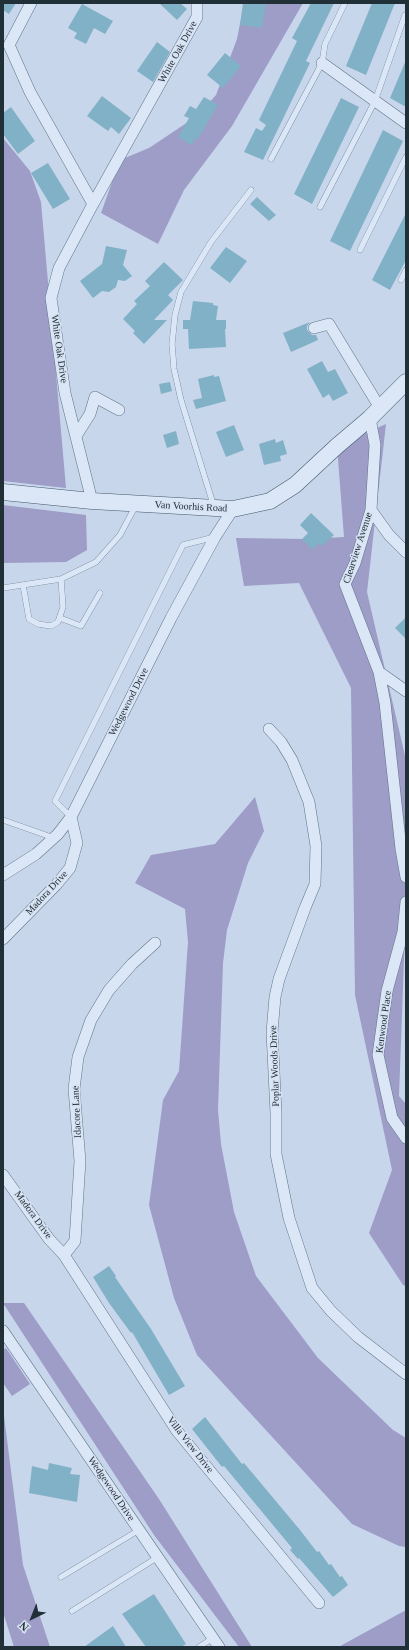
<!DOCTYPE html>
<html>
<head>
<meta charset="utf-8">
<style>
  body { margin:0 }
  #map { position:relative; width:409px; height:1650px; overflow:hidden; background:#c8d6eb; font-family:"Times New Roman",serif }
  canvas { display:block }
  .frame { position:absolute; inset:0; border:4px solid #212f37; pointer-events:none }
  .north { position:absolute; left:12px; top:1598px; width:40px; height:40px; -webkit-text-stroke:3px #d7e2f3; paint-order:stroke; rotate:223deg; font-size:11px; font-weight:700; line-height:16px; text-align:center; color:#212f37 }
  .north::after { content:''; display:block; margin:auto; width:14px; height:18px; background:#212f37; clip-path:polygon(50% 0,100% 100%,50% 72%,0 100%) }
</style>
</head>
<body>
<div id="map">
<canvas width="409" height="1650"></canvas>
<div class="frame"></div>
<div class="north">N</div>
</div>
<script>
const context = document.querySelector('canvas').getContext('2d');
context.lineJoin = 'round';
function fill(path, color) {
  context.fillStyle = color;
  context.fill(path, 'evenodd');
}
function shape(rows) {
  const path = new Path2D();
  for (const r of rows) {
    path.moveTo(r[0], r[1]);
    for (let i = 2; i < r.length; i += 2) path.lineTo(r[i], r[i + 1]);
  }
  return path;
}
function trace(path, color, width, dash) {
  context.strokeStyle = color;
  context.lineWidth = width;
  context.lineCap = dash ? 'butt' : 'round';
  context.setLineDash(dash || []);
  context.stroke(path);
}
function label(font, color, halo, rows, align = 'center') {
  context.font = font + ' "Times New Roman",serif';
  context.lineWidth = 3;
  context.setLineDash([]);
  context.textBaseline = 'middle';
  context.strokeStyle = halo;
  context.fillStyle = color;
  for (const [text, x, y, turn = 0] of rows) {
    context.save();
    context.translate(x, y);
    context.rotate((+turn || 0) * Math.PI / 180);
    context.textAlign = isNaN(turn) ? turn : align;
    if (halo) context.strokeText(text, 0, 0);
    context.fillText(text, 0, 0);
    context.restore();
  }
}
const green = shape([
  [244,3,303,3,232,126,184,190,158,244,101,213,120,160,149,148,197,116,216,95,237,39],
  [3,138,30,171,41,202,66,488,3,481],
  [386,424,367,592,406,760,406,906,399,1096,406,1104,406,1286,403,1285,369,1233,392,1170,355,995,351,688,299,583,244,586,236,538,307,539,344,537,337,446],
  [3,505,86,515,87,550,66,562,3,563],
  [255,797,264,831,248,863,227,930,223,963,218,1110,221,1144,234,1212,256,1276,318,1358,393,1430,406,1438,406,1547,399,1546,352,1524,197,1355,174,1298,149,1205,163,1100,179,1071,188,942,185,909,135,883,151,855,215,844],
  [3,1303,24,1303,159,1499,252,1647,239,1647,154,1535],
  [6,1348,30,1384,12,1396,3,1383,3,1350],
  [3,1408,23,1565,50,1647,14,1647,3,1612],
  [406,1610,406,1647,340,1647,342,1645]
]);
const building = shape([
  [3,3,16,3,9,14,3,10],
  [159,3,180,3,187,9,177,20],
  [243,3,266,3,262,28,240,25],
  [311,3,334,3,306,61,310,63,263,160,244,152,256,128,262,131,266,125,259,120,297,41,292,38],
  [372,3,395,3,366,75,346,66],
  [82,4,113,21,105,34,94,28,86,44,74,38,77,33,68,28],
  [157,42,170,52,153,82,137,71],
  [225,53,241,66,223,88,207,75],
  [406,60,406,107,390,98],
  [102,96,131,118,119,134,111,127,108,131,87,116],
  [204,97,218,105,198,139,196,138,192,145,178,137,189,118,184,116,190,106,196,109],
  [341,98,359,107,312,204,294,194],
  [11,107,35,141,18,154,3,134,3,113],
  [383,130,403,141,350,251,330,241],
  [48,163,70,199,53,209,31,173],
  [257,197,276,215,269,221,250,204],
  [406,213,406,260,390,290,372,280],
  [106,246,127,250,123,265,132,276,125,281,118,280,116,287,109,292,102,291,93,298,80,281,102,264],
  [226,247,247,261,230,283,210,268],
  [164,262,183,280,168,295,173,300,154,320,167,320,144,344,133,333,135,331,123,319,137,304,134,301,150,286,145,281],
  [193,301,213,303,213,305,218,306,216,320,226,320,226,329,225,329,226,347,189,349,188,329,183,329,183,320,190,320],
  [310,322,307,326,307,330,312,335,316,335,318,340,291,352,283,333],
  [322,361,328,372,335,369,348,393,333,401,329,394,323,398,307,369],
  [214,375,214,377,219,376,226,401,196,409,193,400,202,398,198,379],
  [170,382,172,391,161,394,159,384],
  [234,425,244,450,226,457,216,432],
  [176,431,179,444,167,448,163,435],
  [275,439,276,443,283,440,287,454,280,456,281,461,264,465,259,444],
  [311,513,334,535,322,546,319,543,313,550,302,539,308,533,300,525],
  [406,617,406,639,395,628],
  [109,1266,116,1276,115,1277,151,1329,185,1386,169,1395,132,1332,131,1333,109,1303,93,1277],
  [205,1417,242,1464,244,1463,300,1530,317,1552,319,1551,329,1565,331,1564,340,1577,342,1576,348,1585,333,1597,299,1558,298,1559,290,1550,292,1548,224,1466,222,1467,192,1429],
  [49,1463,72,1468,70,1474,80,1475,77,1502,29,1493,32,1466,48,1470],
  [154,1594,186,1644,181,1647,146,1647,122,1614],
  [113,1626,126,1647,84,1647]
]);
const lane = shape([
  [271,159,322,63,325,44,345,3],
  [320,207,375,101,405,15],
  [360,250,406,157],
  [401,280,406,270],
  [214,507,181,400,174,369,172,344,175,315,181,292,211,242,251,190],
  [23,585,29,619,38,624,51,626,58,622,63,607,61,579],
  [3,588,61,579,96,562,120,535,136,505],
  [60,618,81,626,100,593],
  [71,817,55,801,183,545,215,537],
  [3,820,54,838],
  [61,1577,139,1530],
  [72,1611,158,1557],
  [199,1647,213,1638]
]);
const street = shape([
  [31,3,9,45,30,92,93,204,197,17,197,3],
  [322,63,406,123],
  [314,328,329,324,380,408],
  [370,418,375,445,371,510,355,563,345,584,379,672,385,703,401,849,406,877],
  [76,436,90,414,95,397,119,410],
  [92,501,65,393,51,298,59,268,93,204],
  [371,510,389,535,406,552],
  [379,672,406,691],
  [269,729,281,742,292,760,309,802,316,846,315,884,305,908,279,979,275,997,272,1032,276,1113,276,1154,289,1218,312,1288,331,1311,358,1337,406,1374],
  [3,875,36,854,58,834,71,817,171,618,215,537,233,509],
  [406,902,403,932,387,991,378,1055,392,1118,406,1138],
  [3,939,56,885,70,868,77,843,71,817],
  [3,1175,49,1239,64,1255,177,1431,319,1603],
  [64,1255,75,1241,80,1161,74,1089,78,1057,91,1020,109,990,132,964,155,943],
  [3,1331,219,1647]
]);
const secondary = shape([
  [3,492,92,501,233,509,270,501,295,485,337,446,370,418,406,382]
]);
const streetNames = [
  ["White Oak Drive",178,52,-61],
  ["White Oak Drive",59,349,82],
  ["Van Voorhis Road",191,507,3],
  ["Clearview Avenue",358,548,-72],
  ["Wedgewood Drive",129,702,-63],
  ["Madora Drive",47,893,-47],
  ["Kenwood Place",384,1022,-82],
  ["Poplar Woods Drive",275,1066,-92],
  ["Idacore Lane",77,1112,-93],
  ["Madora Drive",33,1215,54],
  ["Villa View Drive",190,1445,52],
  ["Wedgewood Drive",111,1489,56]
];
fill(green, '#9d9dc8');
fill(building, '#81b1c6');
trace(lane, '#5f7586', 6);
trace(street, '#5f7586', 12);
trace(secondary, '#425968', 17);
trace(lane, '#dbe6f6', 5.5);
trace(street, '#dbe6f6', 11);
trace(secondary, '#dbe6f6', 16);
label('10px', '#212f37', '#d7e2f3', streetNames);
</script>
</body>
</html>
